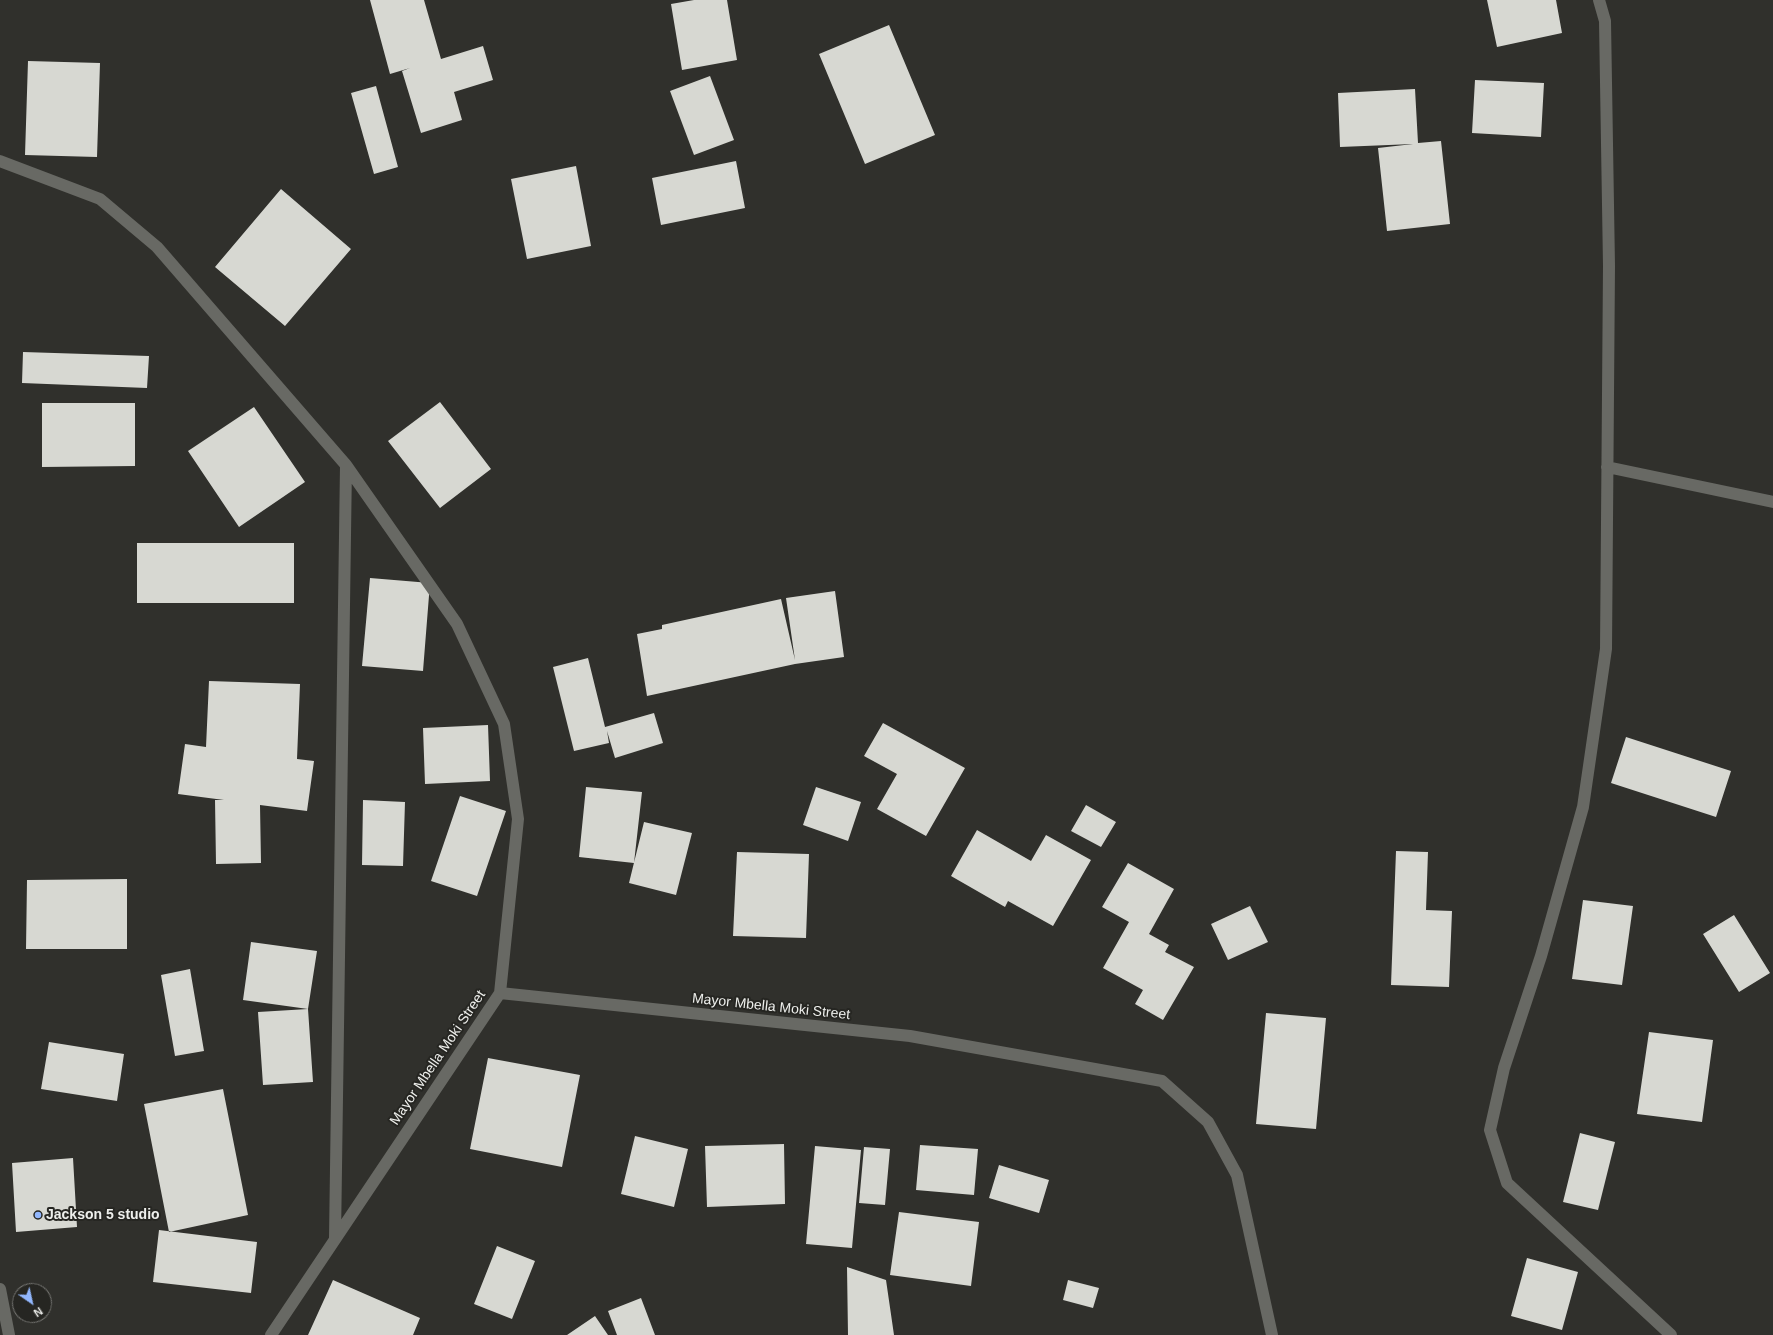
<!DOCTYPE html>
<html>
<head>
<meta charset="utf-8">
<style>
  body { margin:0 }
  #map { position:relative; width:1773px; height:1335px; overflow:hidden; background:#30302c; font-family:Arial,sans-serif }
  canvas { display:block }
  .north { position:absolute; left:12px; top:1283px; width:40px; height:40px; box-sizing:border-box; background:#262622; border:1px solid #767673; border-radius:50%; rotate:146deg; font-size:11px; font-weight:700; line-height:16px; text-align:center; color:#eeefec }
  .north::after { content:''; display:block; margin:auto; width:14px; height:18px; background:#92b7fd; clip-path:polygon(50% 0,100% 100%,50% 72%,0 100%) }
</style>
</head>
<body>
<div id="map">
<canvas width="1773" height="1335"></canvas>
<div class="north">N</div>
</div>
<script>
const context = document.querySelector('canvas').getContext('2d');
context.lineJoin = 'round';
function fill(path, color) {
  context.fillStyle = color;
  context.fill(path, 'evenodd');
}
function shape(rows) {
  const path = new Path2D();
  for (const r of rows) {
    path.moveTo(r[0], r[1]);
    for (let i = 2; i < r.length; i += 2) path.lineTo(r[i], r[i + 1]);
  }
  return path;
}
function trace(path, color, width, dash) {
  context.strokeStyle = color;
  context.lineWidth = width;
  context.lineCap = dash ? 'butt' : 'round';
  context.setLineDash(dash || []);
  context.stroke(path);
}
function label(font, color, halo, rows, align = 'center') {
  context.font = font + ' Arial,sans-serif';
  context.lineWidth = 4;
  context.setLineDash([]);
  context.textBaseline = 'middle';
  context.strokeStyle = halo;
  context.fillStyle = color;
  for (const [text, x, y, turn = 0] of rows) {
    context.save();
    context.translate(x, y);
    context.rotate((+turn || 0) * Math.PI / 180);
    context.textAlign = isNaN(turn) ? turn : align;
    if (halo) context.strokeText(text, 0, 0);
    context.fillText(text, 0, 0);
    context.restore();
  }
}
const building = shape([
  [370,0,424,0,441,59,483,46,493,80,454,92,462,120,421,133,402,71,410,68,390,74],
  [694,0,727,0,737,60,682,70,671,4],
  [1487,0,1556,0,1562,33,1497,47],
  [889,25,935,135,865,164,819,54],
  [28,61,100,63,97,157,25,155],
  [710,76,734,140,694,155,670,91],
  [1475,80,1544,83,1541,137,1472,133],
  [376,86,398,167,374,174,351,93],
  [1415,89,1418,143,1441,141,1450,224,1387,231,1378,148,1413,144,1340,147,1338,93],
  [736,161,745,208,661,225,652,178],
  [576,166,591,246,527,259,511,179],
  [281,189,351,249,285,326,215,267],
  [23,352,149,356,147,388,22,383],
  [440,402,491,469,440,508,388,441],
  [42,403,135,403,135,466,42,467],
  [254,407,305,482,239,527,188,451],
  [137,543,294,543,294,603,137,603],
  [370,578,430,583,423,671,362,666],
  [835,591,844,657,795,664,647,696,637,634,662,629,662,625,781,599,795,660,786,598],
  [588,658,605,727,654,713,663,743,615,758,607,731,609,743,574,751,553,667],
  [209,681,300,684,297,759,314,761,307,811,260,805,261,863,216,864,215,800,224,800,178,794,185,744,206,747],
  [883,723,965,768,926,836,877,809,897,774,864,756],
  [488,725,490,781,425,784,423,728],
  [1626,737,1731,771,1716,817,1611,783],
  [586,787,642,792,634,863,579,857],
  [816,787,861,802,848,841,803,825],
  [460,796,506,811,477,896,431,881],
  [363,800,405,802,403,866,362,865],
  [1086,805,1116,822,1101,847,1071,831],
  [644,822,692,833,676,895,629,883],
  [977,830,1031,861,1046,835,1091,860,1053,926,1008,901,1005,907,951,876],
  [1396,851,1428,852,1426,910,1452,911,1449,987,1391,985],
  [737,852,809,854,806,938,733,936],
  [1128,863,1174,889,1149,934,1169,945,1165,952,1194,967,1163,1020,1135,1004,1143,990,1103,968,1129,922,1102,907],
  [127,879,127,949,26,949,27,880],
  [1583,900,1633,906,1622,985,1572,979],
  [1250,906,1268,942,1228,960,1211,924],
  [1734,915,1770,973,1739,992,1703,934],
  [251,942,317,951,308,1009,243,1000],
  [190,969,204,1051,175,1056,161,975],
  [308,1009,313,1082,263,1085,258,1012],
  [1266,1013,1326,1018,1316,1129,1256,1124],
  [1649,1032,1713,1040,1702,1122,1637,1114],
  [49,1042,124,1054,117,1101,41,1089],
  [488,1058,580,1075,562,1167,470,1149],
  [223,1089,248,1215,169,1232,144,1104],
  [1580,1133,1615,1142,1598,1210,1563,1202],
  [635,1136,688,1149,674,1207,621,1194],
  [784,1144,785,1204,707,1207,705,1146],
  [920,1145,978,1149,974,1195,916,1190],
  [815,1146,861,1150,852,1248,806,1244],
  [864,1147,890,1149,885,1205,859,1203],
  [73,1158,77,1227,16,1232,12,1163],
  [999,1165,1049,1180,1039,1213,989,1198],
  [899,1212,979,1222,971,1286,890,1275],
  [159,1230,257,1242,251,1293,153,1282],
  [497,1246,535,1261,512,1319,474,1304],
  [1527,1258,1578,1272,1562,1330,1511,1316],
  [847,1267,886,1280,894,1335,848,1335],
  [333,1280,420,1318,413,1335,308,1335],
  [1068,1280,1099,1288,1093,1308,1063,1300],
  [641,1298,655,1335,617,1335,608,1311],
  [595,1316,608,1335,567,1335]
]);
const street = shape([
  [1599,0,1605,21,1609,266,1606,649,1583,807,1541,956,1504,1068,1490,1130,1507,1183,1671,1335],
  [0,161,100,199,157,247,346,465,457,624,504,724,518,819,500,993],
  [1607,467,1773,502],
  [335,1238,346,465],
  [271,1335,500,993,910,1036,1162,1081,1208,1122,1237,1175,1272,1335]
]);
const secondary = shape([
  [0,1289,9,1335]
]);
const markers = [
  [38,1215,4,"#92b7fd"]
];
const streetNames = [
  ["Mayor Mbella Moki Street",771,1007,6],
  ["Mayor Mbella Moki Street",438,1058,-56]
];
const poiNames = [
  ["Jackson 5 studio",46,1215]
];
fill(building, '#d7d8d2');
trace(street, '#686964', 12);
trace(secondary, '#686964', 12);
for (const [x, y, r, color] of markers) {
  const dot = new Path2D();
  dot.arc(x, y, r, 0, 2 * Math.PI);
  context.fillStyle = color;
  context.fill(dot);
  trace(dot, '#262622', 1.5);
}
label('14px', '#eeefec', '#262622', streetNames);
label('bold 14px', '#eeefec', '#262622', poiNames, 'left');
</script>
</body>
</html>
